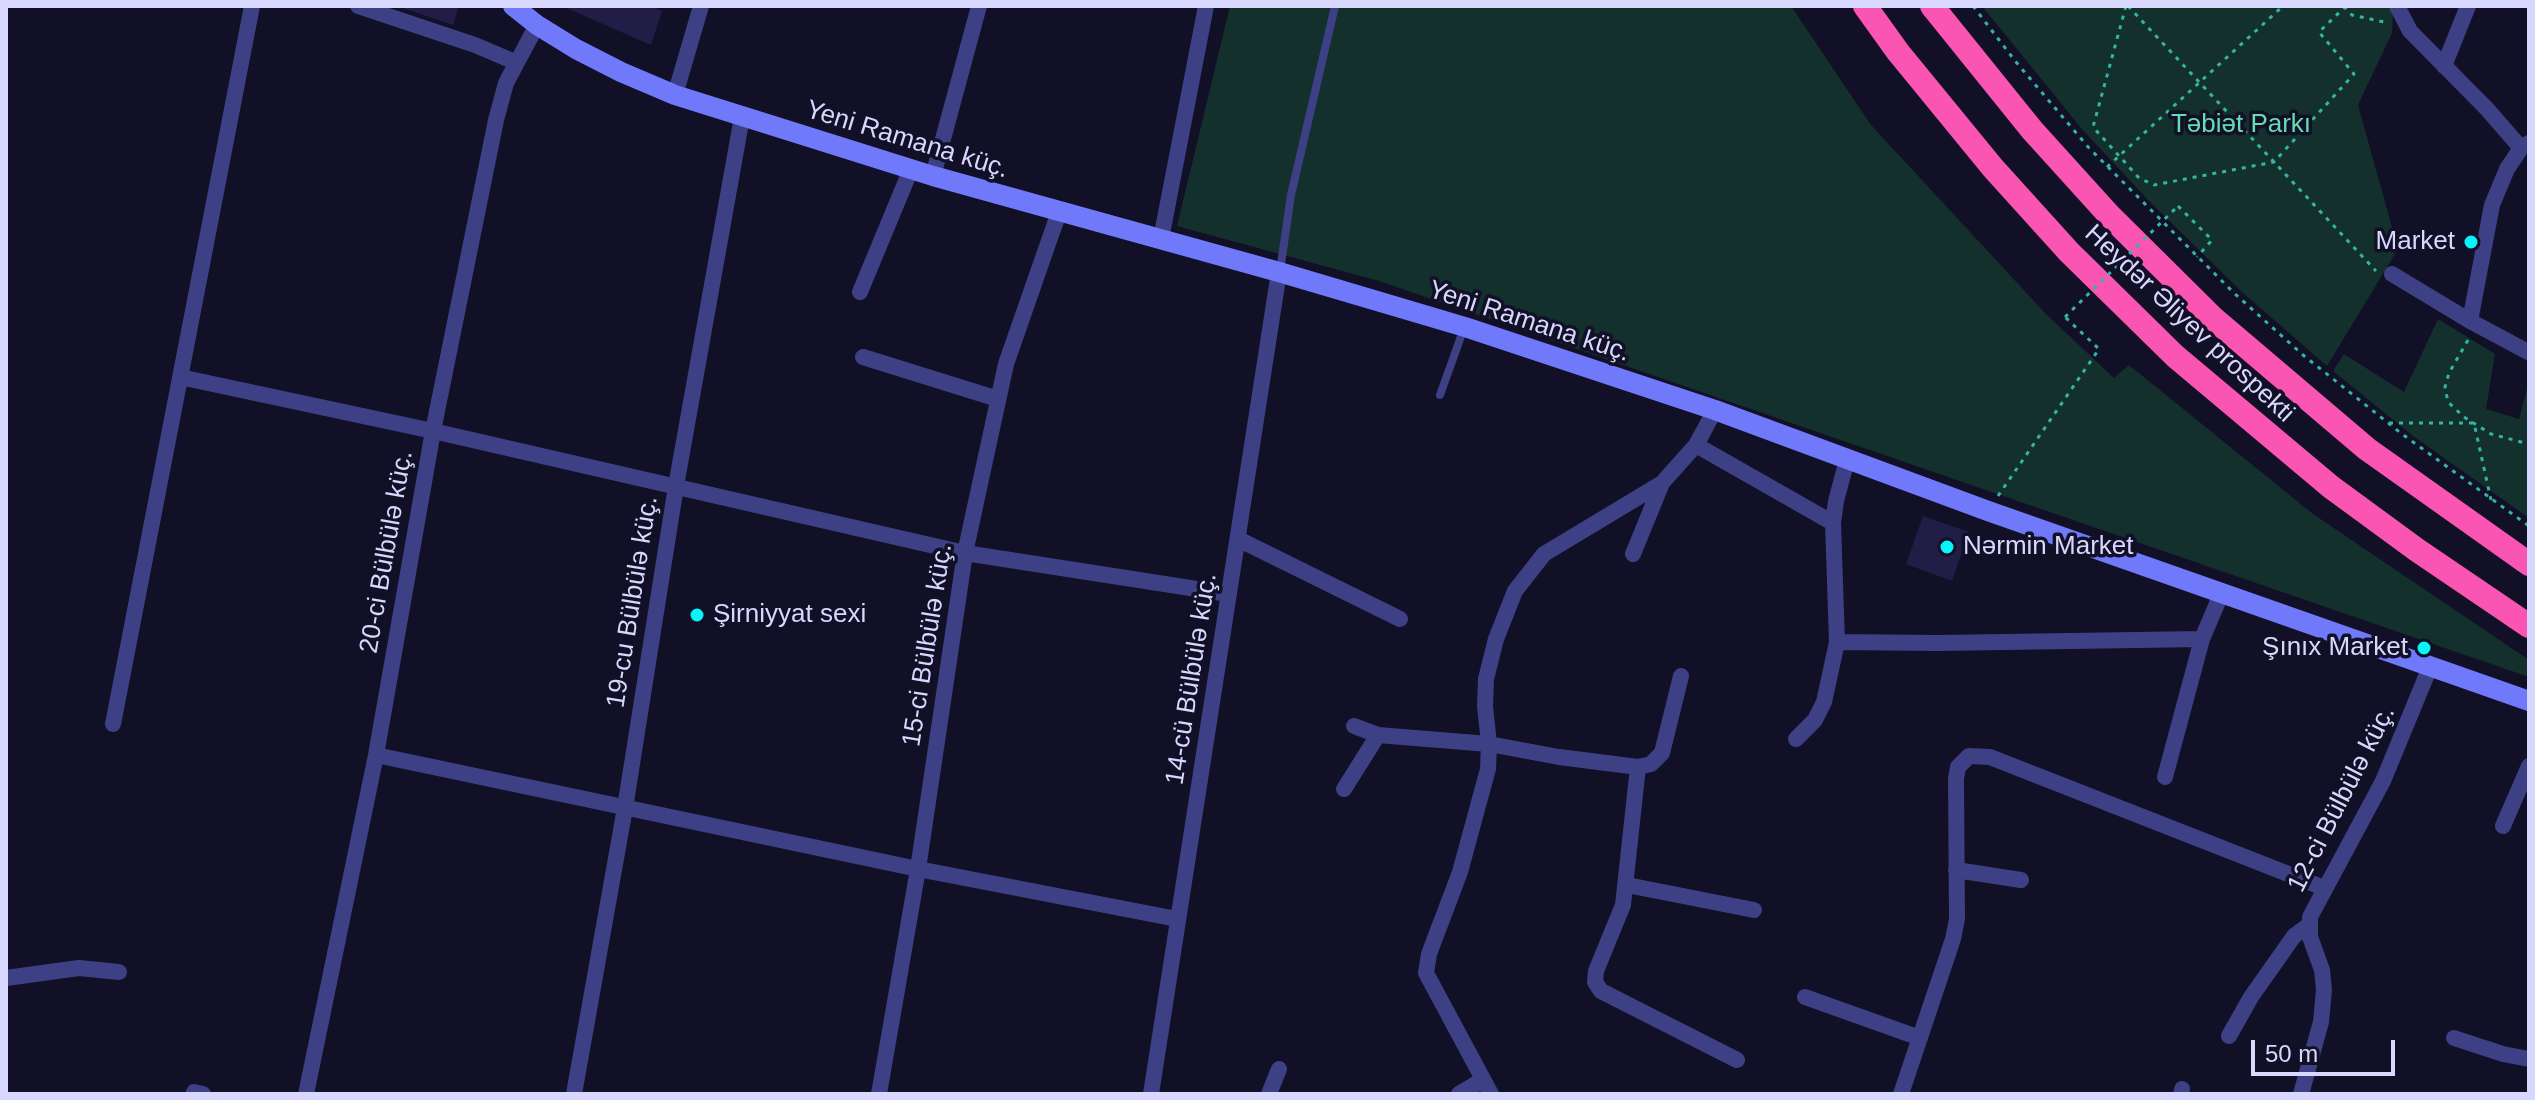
<!DOCTYPE html>
<html>
<head>
<meta charset="utf-8">
<style>
  body { margin:0 }
  #map { position:relative; width:2535px; height:1100px; overflow:hidden; background:#121026; font-family:Arial,sans-serif }
  canvas { display:block }
  .frame { position:absolute; inset:0; border:8px solid #d8d7fe; pointer-events:none }
  .scale { position:absolute; left:2251px; top:1040px; width:144px; height:36px; box-sizing:border-box; border:4px solid #d8d7fe; border-top:0; padding-left:10px; font-size:24px; line-height:28px; white-space:nowrap; color:#d8d7fe; -webkit-text-stroke:6px #121026; paint-order:stroke }
</style>
</head>
<body>
<div id="map">
<canvas width="2535" height="1100"></canvas>
<div class="frame"></div>
<div class="scale">50 m</div>
</div>
<script>
const context = document.querySelector('canvas').getContext('2d');
context.lineJoin = 'round';
function fill(path, color) {
  context.fillStyle = color;
  context.fill(path, 'evenodd');
}
function shape(rows) {
  const path = new Path2D();
  for (const r of rows) {
    path.moveTo(r[0], r[1]);
    for (let i = 2; i < r.length; i += 2) path.lineTo(r[i], r[i + 1]);
  }
  return path;
}
function trace(path, color, width, dash) {
  context.strokeStyle = color;
  context.lineWidth = width;
  context.lineCap = dash ? 'butt' : 'round';
  context.setLineDash(dash || []);
  context.stroke(path);
}
function label(font, color, halo, rows, align = 'center') {
  context.font = font + ' Arial,sans-serif';
  context.lineWidth = 7;
  context.setLineDash([]);
  context.textBaseline = 'middle';
  context.strokeStyle = halo;
  context.fillStyle = color;
  for (const [text, x, y, turn = 0] of rows) {
    context.save();
    context.translate(x, y);
    context.rotate((+turn || 0) * Math.PI / 180);
    context.textAlign = isNaN(turn) ? turn : align;
    if (halo) context.strokeText(text, 0, 0);
    context.fillText(text, 0, 0);
    context.restore();
  }
}
const green = shape([
  [1230,6,1791,6,1871,125,2046,314,2114,378,2129,365,2313,514,2529,660,2529,677,1379,281,1177,226],
  [1982,6,2388,6,2393,14,2392,33,2358,105,2398,249,2327,366,2243,293,2148,200,2081,128],
  [2438,319,2495,354,2486,409,2519,419,2529,381,2529,518,2413,436,2333,371,2344,354,2404,392]
]);
const building = shape([
  [397,6,459,6,453,25],
  [562,6,651,6,662,11,651,45],
  [1923,516,1969,532,1952,581,1906,564]
]);
const path = shape([
  [1973,6,2016,62,2089,148,2234,293,2303,355,2402,434,2529,526],
  [2126,6,2093,127,2139,178,2154,185,2274,162,2354,74,2319,32,2345,7],
  [2128,6,2376,271],
  [2344,6,2352,15,2384,22],
  [2107,167,2283,6],
  [2178,206,2212,240,2197,257],
  [2468,340,2449,373,2445,387,2448,402,2464,417,2491,434,2529,444],
  [2389,423,2474,423,2491,500],
  [1998,496,2099,349,2065,317]
]);
const lane = shape([
  [1280,271,1291,195,1335,6],
  [1440,395,1464,328]
]);
const street = shape([
  [358,6,475,45,515,62],
  [2397,6,2410,31,2487,109,2521,148],
  [2444,66,2468,6],
  [675,95,701,6],
  [933,176,979,6],
  [1161,239,1206,6],
  [2392,274,2470,321,2528,352],
  [860,292,911,169],
  [2470,321,2492,205,2507,169,2521,148,2529,143],
  [863,357,998,399],
  [180,377,433,431,965,553,1229,594],
  [1696,445,1833,523],
  [1240,540,1400,619],
  [1633,554,1662,483],
  [1837,642,1938,643,2202,639],
  [113,724,252,6],
  [1354,726,1378,735,1489,744,1559,757,1638,767,1651,764,1662,753,1681,676],
  [1796,739,1815,720,1824,702,1837,642,1833,523,1836,501,1847,460],
  [376,755,918,869,1177,919],
  [1638,767,1623,905,1596,971,1595,982,1601,991,1737,1060],
  [2165,777,2202,639,2222,592],
  [1344,789,1378,735],
  [2503,826,2529,766],
  [1956,870,2021,880],
  [1627,885,1754,910],
  [6,978,79,968,119,972],
  [1805,997,1920,1038],
  [2229,1036,2251,997,2294,936,2309,925],
  [2454,1038,2503,1054,2529,1059],
  [194,1092,203,1094],
  [306,1094,376,755,433,431,496,120,506,83,537,25],
  [574,1094,625,808,676,486,742,117],
  [879,1094,918,869,965,553,1006,364,1059,212],
  [1151,1094,1279,272],
  [1269,1094,1279,1069],
  [1459,1094,1481,1081],
  [1491,1094,1426,973,1429,954,1460,872,1488,769,1489,744,1485,706,1486,679,1496,639,1515,591,1544,554,1662,483,1696,445,1715,410],
  [1901,1094,1953,939,1957,919,1956,779,1958,767,1969,756,1990,757,2324,888],
  [2181,1094,2182,1089],
  [2301,1094,2321,1022,2324,990,2322,970,2310,937,2310,917,2383,781,2430,667]
]);
const secondary = shape([
  [513,6,537,25,576,49,621,72,675,95,933,176,1279,272,1465,327,1715,410,1988,511,2529,701]
]);
const highway = shape([
  [1865,6,1898,52,1993,168,2069,252,2175,356,2331,487,2417,550,2529,626],
  [1932,6,2032,130,2109,215,2214,319,2367,449,2529,564]
]);
const pathBridge = shape([
  [2065,317,2178,206]
]);
const markers = [
  [2471,242,8,"#09f4f8"],
  [1947,547,8,"#09f4f8"],
  [697,615,8,"#09f4f8"],
  [2424,648,8,"#09f4f8"]
];
const parkNames = [
  ["Təbiət Parkı",2241,125]
];
const streetNames = [
  ["Yeni Ramana küç.",907,140,17],
  ["Yeni Ramana küç.",1529,322,18],
  ["Heydər Əliyev prospekti",2189,324,43],
  ["20-ci Bülbülə küç.",387,552,-80],
  ["19-cu Bülbülə küç.",633,602,-81],
  ["15-ci Bülbülə küç.",928,645,-81],
  ["14-cü Bülbülə küç.",1192,679,-81],
  ["12-ci Bülbülə küç.",2342,799,-63]
];
const poiNames = [
  ["Market",2455,242],
  ["Nərmin Market",1963,547,"left"],
  ["Şirniyyat sexi",713,615,"left"],
  ["Şınıx Market",2408,648]
];
fill(green, '#13302d');
fill(building, '#221d47');
trace(path, '#33b5a2', 3, [4, 6]);
trace(lane, '#3d4084', 8);
trace(street, '#3d4084', 16);
trace(secondary, '#7179fb', 20);
trace(highway, '#fa55b2', 24);
trace(pathBridge, '#33b5a2', 3, [4, 6]);
for (const [x, y, r, color] of markers) {
  const dot = new Path2D();
  dot.arc(x, y, r, 0, 2 * Math.PI);
  context.fillStyle = color;
  context.fill(dot);
  trace(dot, '#121026', 3);
}
label('26px', '#64dcb4', '#121026', parkNames);
label('26px', '#d8d7fe', '#121026', streetNames);
label('26px', '#d8d7fe', '#121026', poiNames, 'right');
</script>
</body>
</html>
